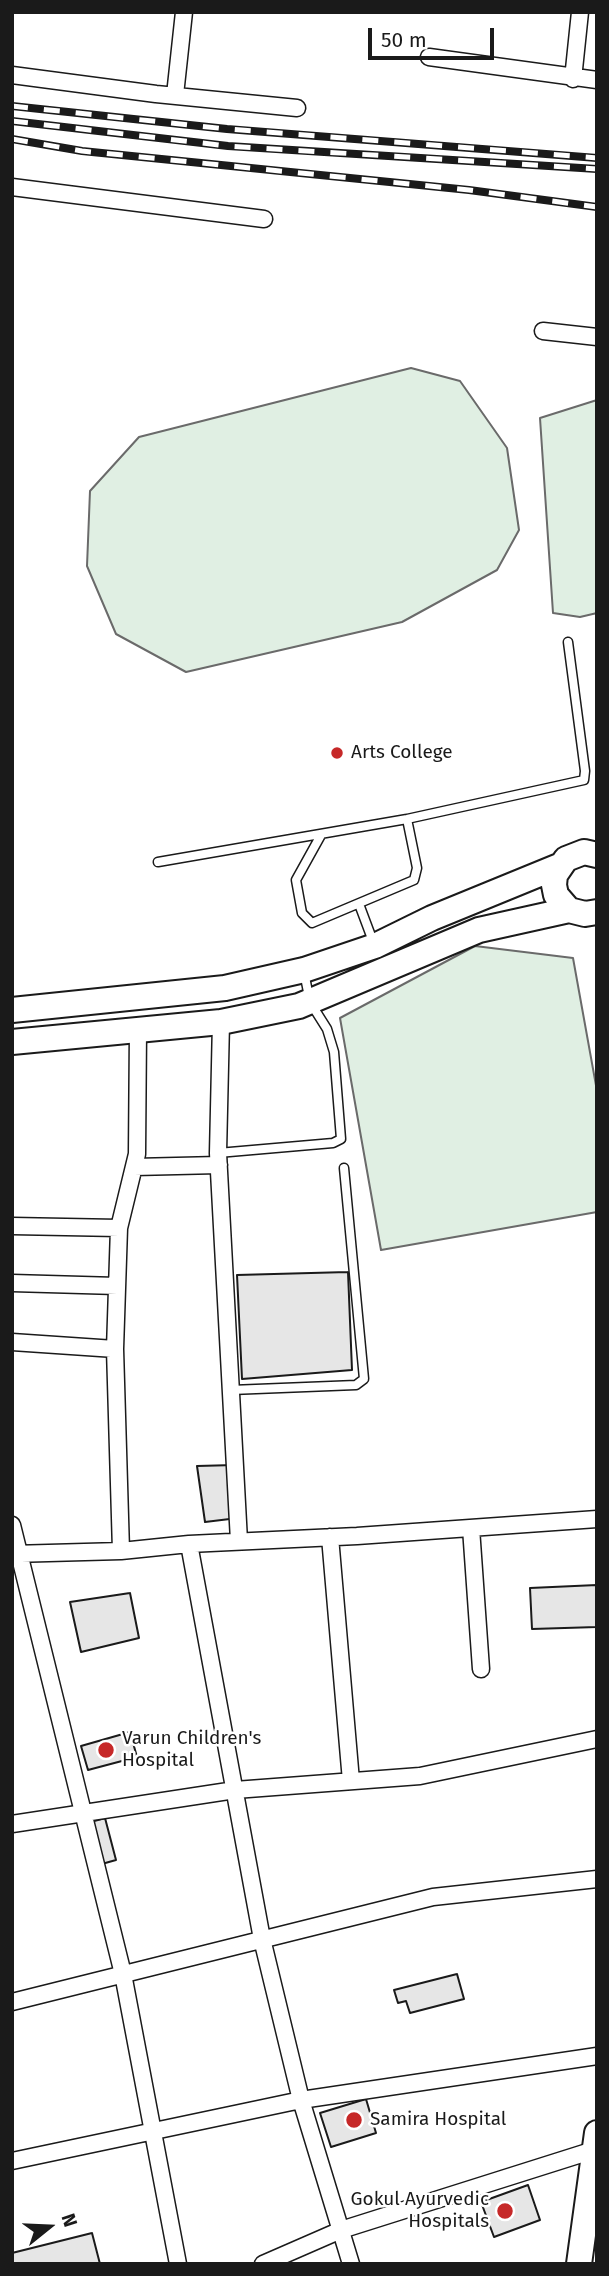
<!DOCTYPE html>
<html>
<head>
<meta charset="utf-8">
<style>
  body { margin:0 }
  #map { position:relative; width:609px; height:2276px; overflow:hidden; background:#fff; font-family:"Fira Sans",sans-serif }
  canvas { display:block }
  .frame { position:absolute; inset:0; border:14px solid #1a1a1a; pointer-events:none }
  .north { position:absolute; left:14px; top:2192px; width:70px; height:70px; -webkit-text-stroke:5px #fff; paint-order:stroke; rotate:72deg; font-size:19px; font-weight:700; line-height:28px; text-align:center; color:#1a1a1a }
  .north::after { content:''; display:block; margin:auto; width:24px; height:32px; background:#1a1a1a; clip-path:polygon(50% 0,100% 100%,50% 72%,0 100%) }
  .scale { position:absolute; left:368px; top:28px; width:126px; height:32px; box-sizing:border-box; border:4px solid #1a1a1a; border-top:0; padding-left:9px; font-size:21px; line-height:24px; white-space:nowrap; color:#1a1a1a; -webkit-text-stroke:5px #fff; paint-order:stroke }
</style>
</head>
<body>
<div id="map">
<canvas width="609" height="2276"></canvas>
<div class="frame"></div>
<div class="north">N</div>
<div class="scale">50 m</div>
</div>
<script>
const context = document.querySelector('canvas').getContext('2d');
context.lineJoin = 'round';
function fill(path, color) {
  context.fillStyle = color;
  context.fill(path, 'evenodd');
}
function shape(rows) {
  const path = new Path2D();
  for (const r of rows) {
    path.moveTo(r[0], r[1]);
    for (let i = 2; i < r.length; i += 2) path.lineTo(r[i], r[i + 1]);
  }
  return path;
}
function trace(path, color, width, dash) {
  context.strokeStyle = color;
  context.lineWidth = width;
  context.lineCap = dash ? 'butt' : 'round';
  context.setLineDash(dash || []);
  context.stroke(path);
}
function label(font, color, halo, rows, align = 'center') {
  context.font = font + ' "Fira Sans",sans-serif';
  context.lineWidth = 5;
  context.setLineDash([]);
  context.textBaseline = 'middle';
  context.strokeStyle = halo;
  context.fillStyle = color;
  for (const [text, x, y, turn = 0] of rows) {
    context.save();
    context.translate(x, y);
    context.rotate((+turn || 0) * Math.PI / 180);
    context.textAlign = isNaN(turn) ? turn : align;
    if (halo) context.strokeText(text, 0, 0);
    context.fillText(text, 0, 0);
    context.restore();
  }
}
const green = shape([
  [411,368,460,381,507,448,519,530,497,570,402,622,186,672,116,634,87,566,90,491,139,437,411,368],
  [597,400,597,613,580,617,553,613,540,418,597,400],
  [475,946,573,958,597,1091,597,1212,381,1250,340,1018,475,946]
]);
const building = shape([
  [348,1272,352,1370,242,1379,237,1275,348,1272],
  [235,1465,238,1518,205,1522,197,1466,235,1465],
  [597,1585,597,1627,532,1629,530,1588,597,1585],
  [130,1593,139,1638,81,1652,70,1602,130,1593],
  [130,1732,137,1757,88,1770,81,1746,130,1732],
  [105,1818,116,1860,91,1867,80,1825,105,1818],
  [457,1974,464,1999,410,2013,406,2001,398,2003,394,1990,457,1974],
  [366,2099,376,2133,331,2147,320,2113,366,2099],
  [528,2185,540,2220,494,2237,481,2202,528,2185],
  [92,2233,100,2264,12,2264,12,2253,92,2233]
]);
const service = shape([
  [321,835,296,880,302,913,312,923,414,880,417,868,407,819],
  [158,862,407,819,584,780,585,771,568,642],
  [359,904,374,944],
  [218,1153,333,1143,341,1139,334,1052,327,1029,310,1002,304,972],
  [231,1390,356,1385,364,1379,344,1168]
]);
const minor = shape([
  [429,57,597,80],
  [12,75,156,94,297,108],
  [573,79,580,12],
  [175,95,184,12],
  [12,187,264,219],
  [543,331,597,337],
  [221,1022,218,1153,239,1541],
  [134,1167,219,1165],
  [12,1226,119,1228],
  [12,1283,117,1286],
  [12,1342,115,1349],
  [12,1525,123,1974,178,2264],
  [471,1528,481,1669],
  [330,1537,351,1781],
  [189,1544,262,1939,301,2100,351,2264],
  [121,1551,115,1349,119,1228,137,1154,138,1029],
  [12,1554,121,1551,189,1544,357,1536,597,1519],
  [12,1824,235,1790,420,1776,597,1739],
  [12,2002,433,1897,597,1879],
  [12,2161,301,2100,597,2056],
  [263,2264,341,2230,594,2150]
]);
const trunk = shape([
  [597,855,584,852,566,859,555,875,554,885,556,895,569,910,585,914,597,912],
  [12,1010,225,988,304,970,375,946,432,918,559,866],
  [12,1042,221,1022,299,1006,479,930,569,910],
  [579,2264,597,2133]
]);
const rail = shape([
  [12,106,227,129,597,158],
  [12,121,228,146,597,169],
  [12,139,82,151,469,190,597,207]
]);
const markers = [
  [337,753,7,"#c62828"],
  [106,1750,9,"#c62828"],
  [354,2120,9,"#c62828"],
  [505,2211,9,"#c62828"]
];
const poiNames = [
  ["Arts College",351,753],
  ["Varun Children's",122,1739],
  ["Hospital",122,1761],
  ["Samira Hospital",370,2120],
  ["Gokul Ayurvedic",489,2200,"right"],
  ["Hospitals",489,2222,"right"]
];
fill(green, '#e0efe3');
trace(green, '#6a6a6a', 2);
fill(building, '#e6e6e6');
trace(building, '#1a1a1a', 2);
trace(service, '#1a1a1a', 11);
trace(minor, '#1a1a1a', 19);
trace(trunk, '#1a1a1a', 28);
trace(service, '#fff', 8);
trace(minor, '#fff', 16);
trace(trunk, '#fff', 24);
trace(rail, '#1a1a1a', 8);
trace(rail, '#fff', 5, [16]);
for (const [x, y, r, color] of markers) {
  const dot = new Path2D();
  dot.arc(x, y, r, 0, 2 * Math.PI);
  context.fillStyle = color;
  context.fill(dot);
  trace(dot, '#fff', 2.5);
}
label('19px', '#1a1a1a', '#fff', poiNames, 'left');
</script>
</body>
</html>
